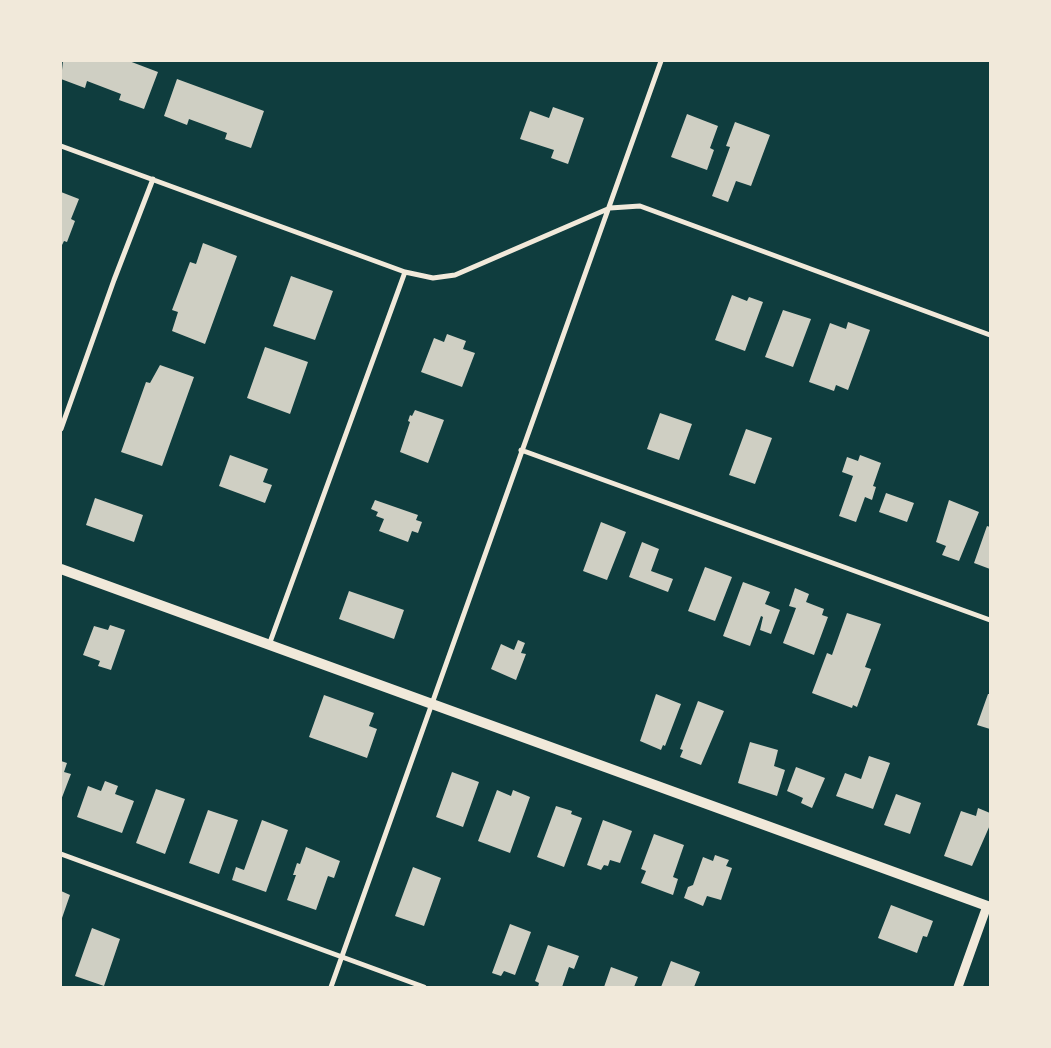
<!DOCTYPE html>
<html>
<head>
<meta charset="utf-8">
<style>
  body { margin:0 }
  #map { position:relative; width:1051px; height:1048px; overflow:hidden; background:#0f3d3e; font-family:"IBM Plex Serif",serif }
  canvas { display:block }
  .frame { position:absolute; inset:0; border:62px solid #f1e9da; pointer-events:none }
</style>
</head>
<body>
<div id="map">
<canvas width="1051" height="1048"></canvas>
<div class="frame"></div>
</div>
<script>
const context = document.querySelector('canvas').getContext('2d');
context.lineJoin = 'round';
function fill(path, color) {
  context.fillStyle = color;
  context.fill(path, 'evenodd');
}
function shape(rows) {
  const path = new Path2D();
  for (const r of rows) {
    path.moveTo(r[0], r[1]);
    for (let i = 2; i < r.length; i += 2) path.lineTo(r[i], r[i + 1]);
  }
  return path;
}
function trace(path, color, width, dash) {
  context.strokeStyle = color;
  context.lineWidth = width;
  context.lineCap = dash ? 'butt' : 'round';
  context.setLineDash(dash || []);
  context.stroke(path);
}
const building = shape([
  [63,61,129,61,158,72,144,109,119,100,121,94,87,81,85,88,61,79],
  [177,79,264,111,251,148,225,139,227,133,189,119,187,125,164,116],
  [553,107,584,118,568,164,551,158,554,150,520,139,530,111,549,118],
  [687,114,718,126,710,148,714,150,707,170,671,157],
  [735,122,770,135,751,186,736,181,728,202,712,196,730,147,726,146],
  [61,192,79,199,71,219,75,221,67,242,64,241,61,247],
  [203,243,237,256,205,344,172,331,178,312,172,310,190,262,196,264],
  [291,276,333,291,315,340,273,326],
  [732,295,747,301,749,297,763,302,745,351,715,340],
  [783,310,811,319,793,367,765,357],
  [848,322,870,330,848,390,836,385,834,391,809,382,830,323,846,329],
  [447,334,466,341,463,349,475,353,462,387,421,372,434,338,444,342],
  [265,347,308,362,290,414,247,398],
  [160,365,194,377,162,466,121,452,146,382,150,383],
  [415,410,444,420,428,463,400,452,410,422,408,421,410,415,412,416],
  [660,413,692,424,679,460,647,449],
  [746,429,772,438,755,484,729,475],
  [230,455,268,469,263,482,272,485,265,503,219,486],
  [860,455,881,463,873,486,876,487,872,500,865,497,856,522,839,516,853,476,842,472,847,457,858,461],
  [886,493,914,503,907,522,879,512],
  [95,498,143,515,134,542,86,525],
  [375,500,418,515,416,520,422,522,418,533,412,531,408,542,379,531,384,519,376,516,378,512,371,509],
  [949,500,979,512,959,561,942,555,946,546,936,542],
  [601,522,626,532,607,580,583,571],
  [987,526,990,527,990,569,974,563],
  [642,542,659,549,651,571,673,579,668,592,629,577],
  [705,567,732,577,715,621,688,611],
  [743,582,770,592,765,604,780,610,771,634,760,630,763,617,761,616,750,646,723,636],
  [795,588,809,594,806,602,824,609,822,615,828,617,814,655,783,643,796,608,789,606],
  [349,591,404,610,394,639,339,619],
  [847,613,881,624,865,667,871,669,857,707,853,705,852,708,812,693,827,653,832,655],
  [110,625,125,630,111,670,98,666,100,661,83,655,94,626,108,630],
  [518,640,525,643,521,653,526,654,516,680,491,669,501,644,514,650],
  [656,694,681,704,665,746,663,745,661,750,640,741],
  [988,694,990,694,990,729,977,725],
  [324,695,374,713,369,726,377,729,367,758,309,737],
  [698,701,724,711,701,765,680,757,683,750,680,749],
  [750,742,778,750,774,766,785,770,777,796,738,783],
  [869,756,890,763,873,809,836,796,845,773,861,779],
  [61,761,67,763,64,772,71,774,61,800],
  [796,767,825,778,812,808,801,803,803,798,787,791],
  [452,772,479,782,463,827,436,817],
  [105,781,118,786,115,794,134,801,122,833,77,817,88,786,101,791],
  [156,789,185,799,165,854,136,843],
  [497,790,511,796,513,790,530,797,510,853,478,841],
  [896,794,921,803,910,834,884,825],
  [556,806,572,811,571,814,582,818,564,867,537,857],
  [978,808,990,813,990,825,972,866,944,856,961,811,976,816],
  [208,810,238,820,219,874,189,863],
  [262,820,288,830,266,892,232,880,236,867,244,870],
  [603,820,632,831,620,863,610,860,608,866,604,865,601,870,587,865],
  [654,834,684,845,673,877,678,879,673,895,641,883,646,871,641,869],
  [306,847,340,861,334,878,328,876,316,910,287,900,296,875,293,875,297,863,300,864],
  [715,855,729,860,726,866,732,868,721,900,707,896,703,906,684,898,688,887,693,885,703,857,713,861],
  [413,867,441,878,424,926,395,916],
  [61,891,70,895,62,918,61,918],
  [891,905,933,921,927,937,923,936,917,953,878,938],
  [510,924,531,932,515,975,504,971,501,976,492,973],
  [92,928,120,939,104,986,75,976],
  [548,945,579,956,574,969,569,967,562,987,538,987,539,983,535,981],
  [671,961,700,972,694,987,661,987],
  [611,967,638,977,634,987,604,987]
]);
const minor = shape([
  [61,146,405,272,433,278,455,275,610,208,640,206,990,335],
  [61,429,114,280,153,179],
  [521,450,990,620],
  [269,645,405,272],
  [61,854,424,987],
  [331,987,661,61]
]);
const tertiary = shape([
  [958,987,987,906]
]);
const secondary = shape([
  [61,569,990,907]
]);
fill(building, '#cfcfc3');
trace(minor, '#f1e9da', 5);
trace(tertiary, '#f1e9da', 9);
trace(secondary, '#f1e9da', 10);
</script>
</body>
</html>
